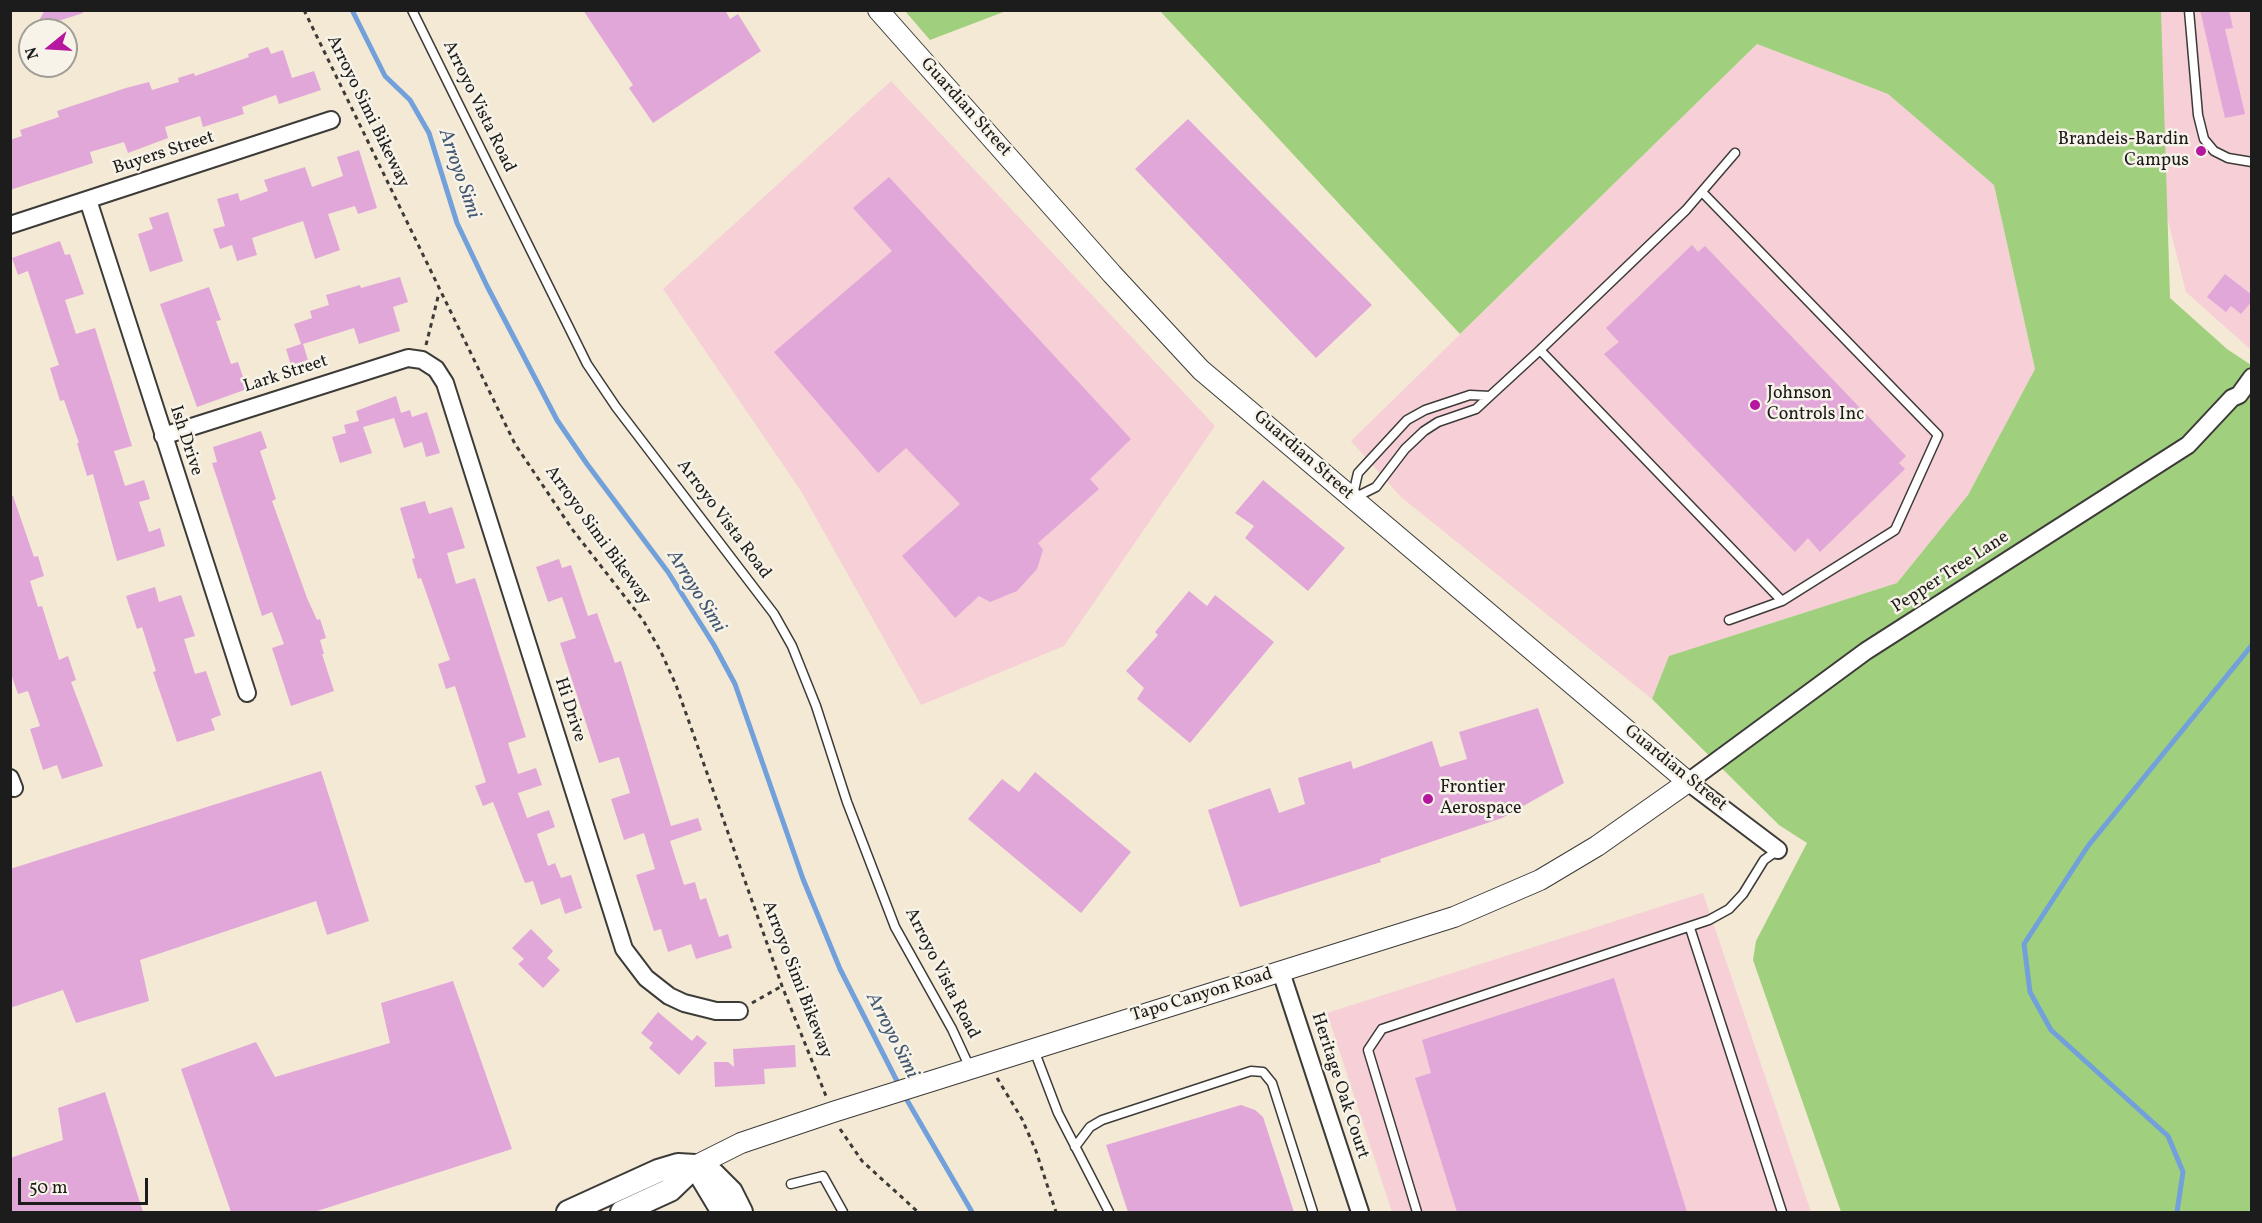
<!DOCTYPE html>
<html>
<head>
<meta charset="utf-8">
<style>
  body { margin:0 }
  #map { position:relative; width:2262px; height:1223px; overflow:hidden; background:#f4e9d5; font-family:Vollkorn,serif }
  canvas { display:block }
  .frame { position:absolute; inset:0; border:12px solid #1c1c1c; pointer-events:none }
  .north { position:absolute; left:18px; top:18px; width:60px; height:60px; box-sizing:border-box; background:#f7f3e8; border:2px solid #9f9d96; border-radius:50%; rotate:252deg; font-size:16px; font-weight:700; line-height:24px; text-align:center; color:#1c1c1c }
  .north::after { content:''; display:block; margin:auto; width:21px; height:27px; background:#b5179e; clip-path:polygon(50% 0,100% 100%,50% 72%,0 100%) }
  .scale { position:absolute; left:18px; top:1178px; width:130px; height:27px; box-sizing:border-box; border:3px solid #1c1c1c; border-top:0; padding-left:8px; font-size:18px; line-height:21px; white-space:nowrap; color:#1c1c1c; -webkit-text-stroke:4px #f7f3e8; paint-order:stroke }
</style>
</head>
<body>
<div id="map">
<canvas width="2262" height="1223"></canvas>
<div class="frame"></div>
<div class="north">N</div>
<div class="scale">50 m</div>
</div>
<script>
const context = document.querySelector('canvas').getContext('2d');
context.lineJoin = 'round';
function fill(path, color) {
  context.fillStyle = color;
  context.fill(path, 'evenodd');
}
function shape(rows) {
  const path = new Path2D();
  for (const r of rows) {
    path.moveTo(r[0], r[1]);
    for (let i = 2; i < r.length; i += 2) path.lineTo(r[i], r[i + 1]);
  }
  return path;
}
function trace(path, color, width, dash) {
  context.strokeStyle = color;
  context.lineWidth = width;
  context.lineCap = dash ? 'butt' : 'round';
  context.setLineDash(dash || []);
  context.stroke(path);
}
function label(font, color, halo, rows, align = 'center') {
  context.font = font + ' Vollkorn,serif';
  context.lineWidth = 5;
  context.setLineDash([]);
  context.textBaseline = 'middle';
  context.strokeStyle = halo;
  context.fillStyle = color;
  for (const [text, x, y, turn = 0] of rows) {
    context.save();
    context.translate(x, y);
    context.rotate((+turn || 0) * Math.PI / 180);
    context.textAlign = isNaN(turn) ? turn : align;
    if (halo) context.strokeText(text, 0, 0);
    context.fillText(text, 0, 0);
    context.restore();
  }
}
const built = shape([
  [2115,11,2251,11,2251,350,2186,292],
  [1757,44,1888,94,1994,185,2035,369,1968,495,1897,583,1669,656,1652,699,1401,497,1351,441],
  [891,81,1215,426,1064,646,921,705,801,491,663,289],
  [1703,893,1811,1212,1392,1212,1327,1013]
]);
const green = shape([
  [905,11,1006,11,930,40],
  [1160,11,2161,11,2170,298,2227,349,2251,365,2251,1212,1841,1212,1753,960,1756,941,1807,843,1779,825,1652,699,1669,656,1897,583,1968,495,2035,369,1994,185,1888,94,1757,44,1460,334]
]);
const stream = shape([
  [352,10,385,76,410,100,429,133,457,223,487,286,557,420,587,464,668,572,714,645,735,684,803,879,840,969,900,1087],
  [904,1095,972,1212],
  [2177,1212,2183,1172,2168,1136,2051,1030,2030,992,2024,944,2088,846,2252,645]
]);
const building = shape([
  [45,10,83,10,83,13,34,29],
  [583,10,725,10,730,19,738,14,761,51,653,123,629,88,633,85],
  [2200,10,2229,10,2233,28,2225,29,2245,114,2225,118],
  [268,47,271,54,283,50,292,78,314,71,321,90,279,104,276,95,242,107,244,114,203,127,200,116,165,127,168,138,128,153,124,142,90,152,93,163,10,190,10,140,22,136,20,130,59,117,57,111,126,88,149,82,152,90,179,82,178,78,194,73,195,76,249,57,248,54],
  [1188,119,1372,305,1316,358,1135,169],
  [359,150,377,208,358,214,355,206,328,214,340,250,315,259,303,221,252,238,257,255,237,261,232,245,220,249,213,229,225,226,217,199,238,193,240,201,268,191,264,180,305,167,312,187,343,176,337,157],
  [889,177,1131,439,1090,479,1099,489,1038,543,1043,550,1037,569,1017,591,990,602,979,596,955,618,902,556,960,504,906,448,878,473,774,352,892,251,853,208],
  [168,212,183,261,150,272,138,234,153,229,149,218],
  [60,241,65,255,70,254,84,294,65,300,76,334,95,328,132,446,114,451,125,486,144,480,150,499,139,502,149,532,160,528,165,546,117,561,93,474,87,476,77,443,79,443,64,400,60,401,50,368,59,365,28,271,18,275,12,258],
  [1692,245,1698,252,1705,246,1906,456,1899,463,1905,469,1820,552,1808,538,1795,552,1604,354,1619,342,1606,328],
  [2225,274,2252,295,2252,301,2241,314,2231,306,2226,312,2207,297],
  [400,277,408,302,393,307,400,331,359,344,354,328,303,344,308,360,291,365,286,349,301,344,294,324,312,318,310,311,329,305,326,295,360,285,361,288],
  [209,287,221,320,216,321,231,364,238,362,247,389,197,407,160,304],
  [396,396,401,413,410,410,412,417,427,412,440,453,426,457,422,442,404,448,394,418,363,427,372,453,340,463,332,437,346,433,344,425,359,421,356,411],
  [261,431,267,448,260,451,276,499,272,501,307,598,317,620,320,619,326,638,320,640,324,654,322,654,334,691,291,706,272,648,284,644,272,612,262,616,212,463,217,462,213,447],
  [1263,480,1345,548,1308,591,1245,538,1254,526,1235,513],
  [10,496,13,496,34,557,38,556,44,576,30,581,38,607,42,606,59,660,68,656,76,680,71,682,103,766,62,779,57,765,43,770,30,729,40,726,28,691,18,694,10,671],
  [425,501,429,514,452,507,465,548,447,553,456,584,475,578,526,737,508,743,518,774,536,768,542,785,518,793,527,818,549,810,555,827,537,834,548,866,555,863,561,878,571,875,582,908,565,914,560,898,541,905,533,881,525,883,493,802,483,806,475,786,486,782,455,686,446,689,438,664,450,660,421,578,418,579,412,559,415,558,400,508],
  [559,559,562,568,571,565,588,616,597,613,615,663,621,661,671,826,698,818,702,830,670,841,684,885,695,882,700,900,706,898,719,937,728,934,732,948,696,959,691,944,668,952,661,929,654,931,636,875,655,869,644,833,624,840,611,799,630,793,619,757,599,763,560,643,576,638,562,597,548,602,536,567],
  [155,587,159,602,181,595,195,636,184,639,195,674,206,671,221,715,211,719,215,730,177,742,153,672,156,671,142,627,137,629,126,596],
  [1189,591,1207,606,1215,595,1274,642,1190,743,1137,699,1144,688,1126,671,1158,635,1155,632],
  [1538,708,1564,783,1502,818,1380,859,1381,862,1240,907,1208,810,1270,788,1279,813,1305,804,1298,778,1351,761,1353,769,1432,741,1440,767,1467,759,1459,732],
  [321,771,369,921,327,935,316,901,140,960,149,1001,76,1023,63,990,10,1008,10,869],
  [1035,772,1131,852,1081,913,968,819,1002,779,1019,792],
  [531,929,553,951,547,958,560,970,543,988,518,964,524,959,512,948],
  [1614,978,1687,1212,1457,1212,1415,1078,1431,1073,1422,1040],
  [453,981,512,1149,314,1212,231,1212,181,1069,256,1042,275,1077,390,1043,381,1003],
  [658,1012,692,1041,697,1035,707,1043,679,1075,649,1048,653,1043,641,1033],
  [795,1045,796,1067,764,1069,765,1084,715,1087,714,1062,728,1062,734,1067,733,1049],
  [105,1092,143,1212,10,1212,10,1158,63,1140,58,1108],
  [1241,1105,1255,1110,1263,1117,1294,1212,1128,1212,1106,1145]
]);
const path = shape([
  [304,10,515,444,572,529,643,620,661,652,676,685,782,986,826,1096],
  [426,345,439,293],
  [752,1003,782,986],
  [997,1078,1022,1119,1036,1151,1056,1212],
  [840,1129,862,1161,918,1212]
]);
const service = shape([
  [412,10,587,364,616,407,774,614,792,646,816,706,847,802,895,927,952,1029,970,1068],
  [2189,10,2198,115,2204,139,2214,151,2228,158,2252,162],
  [1702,192,1938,435,1895,530,1782,601],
  [1540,350,1686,210,1735,153],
  [1470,395,1490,396,1476,409,1438,422,1424,431,1405,449,1376,487,1352,499,1358,473,1407,420,1425,410,1470,395],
  [1490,396,1540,350,1782,601,1729,620],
  [1690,928,1782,1212],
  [1034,1050,1058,1113,1109,1212],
  [1075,1147,1090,1127,1102,1120,1251,1071,1263,1072,1272,1083,1313,1212],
  [791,1184,823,1176,843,1212],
  [1417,1212,1368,1050,1382,1029,1709,920,1729,909,1743,894,1764,860,1778,850]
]);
const minor = shape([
  [88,200,247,693],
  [10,225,331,120],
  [163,436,408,358,422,360,436,369,445,383,624,949,646,978,669,996,684,1003,716,1011,739,1011],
  [10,778,14,788],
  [1778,850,1688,782,1866,651,2188,445,2232,398,2239,395,2252,377],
  [1281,972,1360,1212]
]);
const tertiary = shape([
  [695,1166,741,1143,833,1112,1454,917,1540,880,1597,846,1688,782,1201,370,1112,274,878,10]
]);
const secondary = shape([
  [699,1172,723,1212],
  [568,1212,658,1171,678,1165,695,1166,713,1174,731,1192,741,1212],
  [622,1212,670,1190,695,1166]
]);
const markers = [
  [2201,151,6,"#b5179e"],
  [1755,405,6,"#b5179e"],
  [1428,799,6,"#b5179e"]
];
const streetNames = [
  ["Arroyo Vista Road",478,107,64],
  ["Guardian Street",965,108,48],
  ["Arroyo Simi Bikeway",367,112,64],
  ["Buyers Street",164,154,-18],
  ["Lark Street",286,375,-18],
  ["Ish Drive",185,441,72],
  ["Guardian Street",1303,456,41],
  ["Arroyo Vista Road",723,520,53],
  ["Arroyo Simi Bikeway",597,536,54],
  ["Pepper Tree Lane",1951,573,-33],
  ["Hi Drive",569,710,72],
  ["Guardian Street",1675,769,39],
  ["Arroyo Vista Road",941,974,63],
  ["Arroyo Simi Bikeway",796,980,69],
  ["Tapo Canyon Road",1202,996,-17],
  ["Heritage Oak Court",1339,1086,72]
];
const poiNames = [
  ["Brandeis-Bardin",2189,141,"right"],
  ["Campus",2189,162,"right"],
  ["Johnson",1767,395],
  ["Controls Inc",1767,416],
  ["Frontier",1440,789],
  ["Aerospace",1440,810]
];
const waterNames = [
  ["Arroyo Simi",458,174,71],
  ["Arroyo Simi",695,592,58],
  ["Arroyo Simi",891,1036,63]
];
fill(built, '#f6cfd7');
fill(green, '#a0cf7e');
trace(stream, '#72a0db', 5);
fill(building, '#e1a7d9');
trace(service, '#3c3b38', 11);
trace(minor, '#3c3b38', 20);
trace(tertiary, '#3c3b38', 22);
trace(secondary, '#3c3b38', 26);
trace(path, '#3c3b38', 3, [4.5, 4.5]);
trace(service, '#fff', 8);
trace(minor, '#fff', 16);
trace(tertiary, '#fff', 20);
trace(secondary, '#fff', 22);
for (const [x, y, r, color] of markers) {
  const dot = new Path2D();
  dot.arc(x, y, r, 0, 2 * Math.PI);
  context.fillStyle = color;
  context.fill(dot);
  trace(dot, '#f7f3e8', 2);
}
label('18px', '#1c1c1c', '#f7f3e8', streetNames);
label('18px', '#1c1c1c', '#f7f3e8', poiNames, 'left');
label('italic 20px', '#435772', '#f7f3e8', waterNames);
</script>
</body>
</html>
